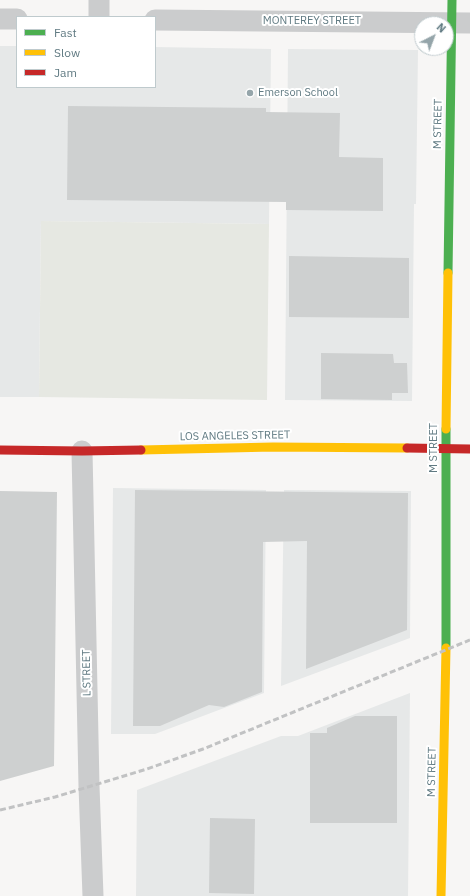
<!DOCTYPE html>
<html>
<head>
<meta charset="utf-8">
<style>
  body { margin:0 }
  #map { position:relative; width:470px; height:896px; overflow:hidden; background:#f7f6f5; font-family:"IBM Plex Sans",sans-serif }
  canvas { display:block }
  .legend { position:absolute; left:16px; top:16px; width:140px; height:72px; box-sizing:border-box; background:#fff; border:1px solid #bfcacd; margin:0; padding:5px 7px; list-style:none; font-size:12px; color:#607a82 }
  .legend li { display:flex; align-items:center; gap:8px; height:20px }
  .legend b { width:20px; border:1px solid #bfcacd }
  .north { position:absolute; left:414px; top:16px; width:40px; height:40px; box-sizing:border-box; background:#fff; border:1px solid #bfcacd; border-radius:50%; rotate:42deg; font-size:11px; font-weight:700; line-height:16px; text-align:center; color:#607a82 }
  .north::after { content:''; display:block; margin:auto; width:14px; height:18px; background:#95a5aa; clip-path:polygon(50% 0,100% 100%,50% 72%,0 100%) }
</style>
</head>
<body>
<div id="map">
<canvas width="470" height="896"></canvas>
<ul class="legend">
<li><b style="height:5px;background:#4caf50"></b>Fast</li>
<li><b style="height:5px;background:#ffc107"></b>Slow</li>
<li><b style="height:5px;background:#c62828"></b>Jam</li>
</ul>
<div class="north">N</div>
</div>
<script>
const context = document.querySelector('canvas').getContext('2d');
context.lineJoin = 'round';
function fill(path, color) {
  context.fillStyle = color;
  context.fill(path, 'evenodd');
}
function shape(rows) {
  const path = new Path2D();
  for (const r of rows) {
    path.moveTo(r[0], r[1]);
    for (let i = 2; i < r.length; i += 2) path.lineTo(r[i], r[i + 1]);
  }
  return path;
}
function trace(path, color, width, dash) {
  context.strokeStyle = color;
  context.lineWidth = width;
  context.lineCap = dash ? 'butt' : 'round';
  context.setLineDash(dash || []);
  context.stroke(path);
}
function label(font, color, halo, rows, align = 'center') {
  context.font = font + ' "IBM Plex Sans",sans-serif';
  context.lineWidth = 4;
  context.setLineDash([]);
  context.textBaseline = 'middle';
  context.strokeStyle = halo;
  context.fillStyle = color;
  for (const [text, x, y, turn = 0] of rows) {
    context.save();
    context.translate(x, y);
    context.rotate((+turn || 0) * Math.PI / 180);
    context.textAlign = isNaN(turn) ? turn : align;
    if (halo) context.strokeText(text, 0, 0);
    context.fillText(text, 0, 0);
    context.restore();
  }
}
const built = shape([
  [0,46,17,46,17,87,155,87,155,47,271,49,269,224,41,221,39,397,0,397],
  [288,49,418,50,416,204,414,204,412,401,285,400],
  [113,488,266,490,264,693,155,734,111,734],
  [284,490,411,491,410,638,281,686],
  [410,693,408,896,136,896,137,790,281,736,298,736]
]);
const green = shape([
  [41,221,269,224,267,400,39,397]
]);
const building = shape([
  [68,106,266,108,266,112,340,113,339,157,383,158,383,211,286,210,286,202,67,200],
  [289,256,409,258,409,318,289,317],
  [321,353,393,354,394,363,407,363,408,393,392,393,392,400,321,399],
  [135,490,408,493,407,630,306,669,307,541,263,542,262,692,224,707,209,705,160,726,133,726],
  [0,491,57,492,54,766,0,781],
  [355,716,397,716,397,823,310,823,310,733,327,733,327,728],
  [210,818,255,819,254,894,209,893]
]);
const street = shape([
  [99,17,99,0],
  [0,19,17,19],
  [155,20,470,23],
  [82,451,89,786,93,896]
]);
const fast = shape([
  [448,273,452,0],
  [446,648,446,429]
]);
const slow = shape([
  [446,429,448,273],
  [141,450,273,447,407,448],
  [441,896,446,648]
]);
const jam = shape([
  [407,448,470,449],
  [0,450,82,451,141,450]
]);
const rail = shape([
  [0,810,55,797,147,769,203,749,470,640]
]);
const markers = [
  [250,93,4,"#95a5aa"]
];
const streetNames = [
  ["MONTEREY STREET",312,21],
  ["M STREET",438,124,-89],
  ["LOS ANGELES STREET",235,436,-1],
  ["M STREET",434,448,-90],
  ["L STREET",87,673,-91],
  ["M STREET",432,772,-89]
];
const poiNames = [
  ["Emerson School",258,93]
];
fill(built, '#e6e8e8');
fill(green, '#e6e8e2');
fill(building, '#ced0d0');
trace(street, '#cbcccd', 21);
trace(fast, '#4caf50', 9);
trace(slow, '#ffc107', 9);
trace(jam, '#c62828', 9);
trace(rail, '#c1c2c3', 3, [6, 3]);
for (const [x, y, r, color] of markers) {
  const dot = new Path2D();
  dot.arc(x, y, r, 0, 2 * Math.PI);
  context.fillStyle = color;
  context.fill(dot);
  trace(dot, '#fff', 1.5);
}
label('11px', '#607a82', '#fff', streetNames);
label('11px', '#607a82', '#fff', poiNames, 'left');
</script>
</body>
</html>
